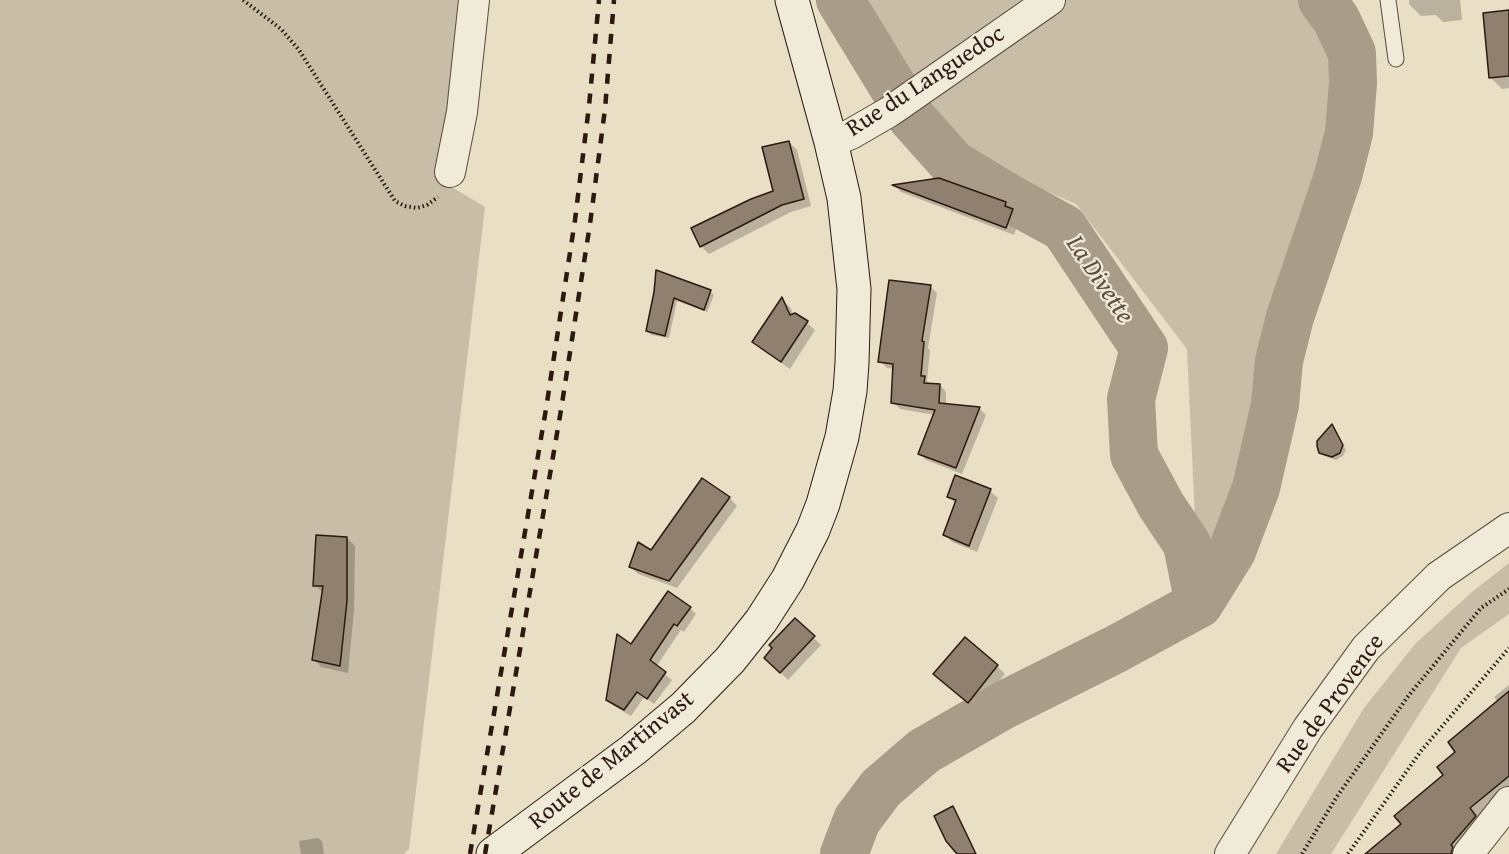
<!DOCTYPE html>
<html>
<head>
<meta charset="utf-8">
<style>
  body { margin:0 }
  canvas { display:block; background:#e8dfc5 }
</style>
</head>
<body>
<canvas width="1509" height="854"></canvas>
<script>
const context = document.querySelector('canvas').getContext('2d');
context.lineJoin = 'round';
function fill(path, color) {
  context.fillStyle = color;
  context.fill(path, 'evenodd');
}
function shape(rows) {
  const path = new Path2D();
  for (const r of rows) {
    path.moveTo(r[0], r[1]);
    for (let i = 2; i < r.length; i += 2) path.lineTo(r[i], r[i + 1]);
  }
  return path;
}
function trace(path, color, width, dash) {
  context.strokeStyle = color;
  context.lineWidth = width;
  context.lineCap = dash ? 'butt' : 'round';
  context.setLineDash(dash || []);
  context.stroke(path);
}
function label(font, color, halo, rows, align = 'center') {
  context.font = font + ' "Gentium Book Plus",serif';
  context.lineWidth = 4.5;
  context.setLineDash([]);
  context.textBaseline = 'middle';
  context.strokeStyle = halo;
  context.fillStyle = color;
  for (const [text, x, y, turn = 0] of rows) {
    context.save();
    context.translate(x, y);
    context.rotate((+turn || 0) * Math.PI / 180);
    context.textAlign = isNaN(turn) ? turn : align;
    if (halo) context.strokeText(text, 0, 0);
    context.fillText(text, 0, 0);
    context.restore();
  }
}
const green = shape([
  [0,0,462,0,440,180,485,207,409,849,404,854,0,854],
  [852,0,1321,0,1350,94,1278,329,1280,489,1244,570,1199,604,1187,349,1076,204,970,158,890,84],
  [1509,563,1509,614,1461,648,1331,854,1276,854,1364,708,1416,643,1472,592]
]);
const shadow = shape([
  [1409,0,1460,0,1462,20,1443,22,1436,15,1421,16,1409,4],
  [1509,12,1509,88,1502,89,1490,77],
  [789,142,797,150,811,206,791,212,709,254,701,246,774,192],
  [895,186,1006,203,1020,218,1014,235,901,192],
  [930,286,937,293,928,348,930,350,927,381,931,385,940,385,946,392,946,405,979,408,986,415,962,474,926,460,920,454,935,415,900,409,893,402,895,369,887,368,880,361],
  [710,292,714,295,707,312,677,301,669,338,651,335,647,331,656,293],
  [782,300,790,307,794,315,807,323,815,330,790,369,762,350,754,342],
  [1332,426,1346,450,1343,456,1336,460,1324,456,1320,452],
  [702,480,730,498,737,506,677,588,638,574,631,567,652,552],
  [990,491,998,498,977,552,952,542,945,534,956,504,948,497],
  [347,538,355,546,354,610,348,673,321,667,314,659,323,593,315,585],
  [690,608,696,614,684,632,681,630,656,667,672,680,654,704,644,697,631,716,614,706,607,699,631,646],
  [795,620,821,645,788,680,766,658],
  [997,666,1005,674,976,709,943,681],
  [1509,685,1509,803,1471,854,1367,854,1403,825,1445,775,1457,752,1498,702,1494,697],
  [318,838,322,841,324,854,301,854,299,841]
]);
const river = shape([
  [840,0,912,118,953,164,1009,198,1064,228,1144,348,1131,399,1134,455,1161,505,1187,544,1199,604],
  [844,854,857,820,881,788,924,751,1004,705,1116,649,1199,604,1232,551,1256,488,1275,405,1279,361,1290,317,1338,176,1349,133,1353,83,1352,53,1336,19,1322,0]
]);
const building = shape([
  [1509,10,1509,76,1489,78,1483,13,1509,10],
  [789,141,804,199,782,205,700,247,691,228,751,199,773,191,762,147,789,141],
  [939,178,1006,202,1005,206,1013,209,1006,228,892,185,939,178],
  [656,270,711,290,704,310,674,298,665,336,646,331,654,292,656,270],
  [889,280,931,285,922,341,924,342,921,376,925,376,924,383,940,384,939,403,980,407,956,468,918,454,935,410,891,403,893,364,878,362,889,280],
  [782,297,790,315,795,313,808,321,781,362,752,342,782,297],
  [1332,424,1343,445,1340,453,1332,457,1319,453,1317,446,1317,441,1332,424],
  [955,475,991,489,969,546,943,535,956,500,947,497,955,475],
  [702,478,730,497,669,581,629,567,638,542,651,550,702,478],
  [316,535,347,537,347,601,340,666,312,660,323,586,313,586,316,535],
  [668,591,691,607,677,626,674,624,650,660,666,672,647,699,637,692,624,710,606,700,617,634,631,644,668,591],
  [795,618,815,636,780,673,764,658,772,648,769,645,795,618],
  [965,637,998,665,968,703,933,674,965,637],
  [1509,691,1509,776,1470,808,1476,816,1451,845,1453,847,1451,854,1365,854,1401,824,1394,816,1443,775,1437,767,1455,752,1448,742,1509,691],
  [953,806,966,833,976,854,957,854,946,841,934,816,953,806]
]);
const path = shape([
  [243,0,281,29,299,50,395,201,405,206,417,208,427,205,438,197],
  [1302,854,1336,798,1409,695,1481,608,1509,589],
  [1348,854,1421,751,1509,648]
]);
const service = shape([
  [1388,0,1396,59]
]);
const minor = shape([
  [831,142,851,134,889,112,1050,0],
  [450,172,462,112,474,0],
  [1230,854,1308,728,1366,648,1439,576,1509,528],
  [1468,854,1509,802]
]);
const secondary = shape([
  [493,854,633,750,683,708,730,660,761,621,788,579,813,530,823,504,842,437,850,391,852,363,854,289,844,198,831,142,792,0]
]);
const rail = shape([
  [470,854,546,409,575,220,589,106,599,0],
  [485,854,561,410,590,224,605,109,614,0]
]);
const streetNames = [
  ["Rue du Languedoc",926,82,-33],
  ["Rue de Provence",1331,704,-54],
  ["Route de Martinvast",612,761,-39]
];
const waterNames = [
  ["La Divette",1099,280,56]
];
fill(green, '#c8bda6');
fill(shadow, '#0003');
trace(river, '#a99c88', 48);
fill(building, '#8f806f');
trace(building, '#2e1911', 1.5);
trace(service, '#5c4a3e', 17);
trace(minor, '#5c4a3e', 32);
trace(secondary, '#2e1911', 35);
trace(path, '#2e1911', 4, [1.5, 3]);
trace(service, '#f0ead9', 15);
trace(minor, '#f0ead9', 30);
trace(secondary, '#f0ead9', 33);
trace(rail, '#2e1911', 4.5, [10, 10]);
label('24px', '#2e1911', '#f0ead9', streetNames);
label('italic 26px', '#5f4d41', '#f0ead9', waterNames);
</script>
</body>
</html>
